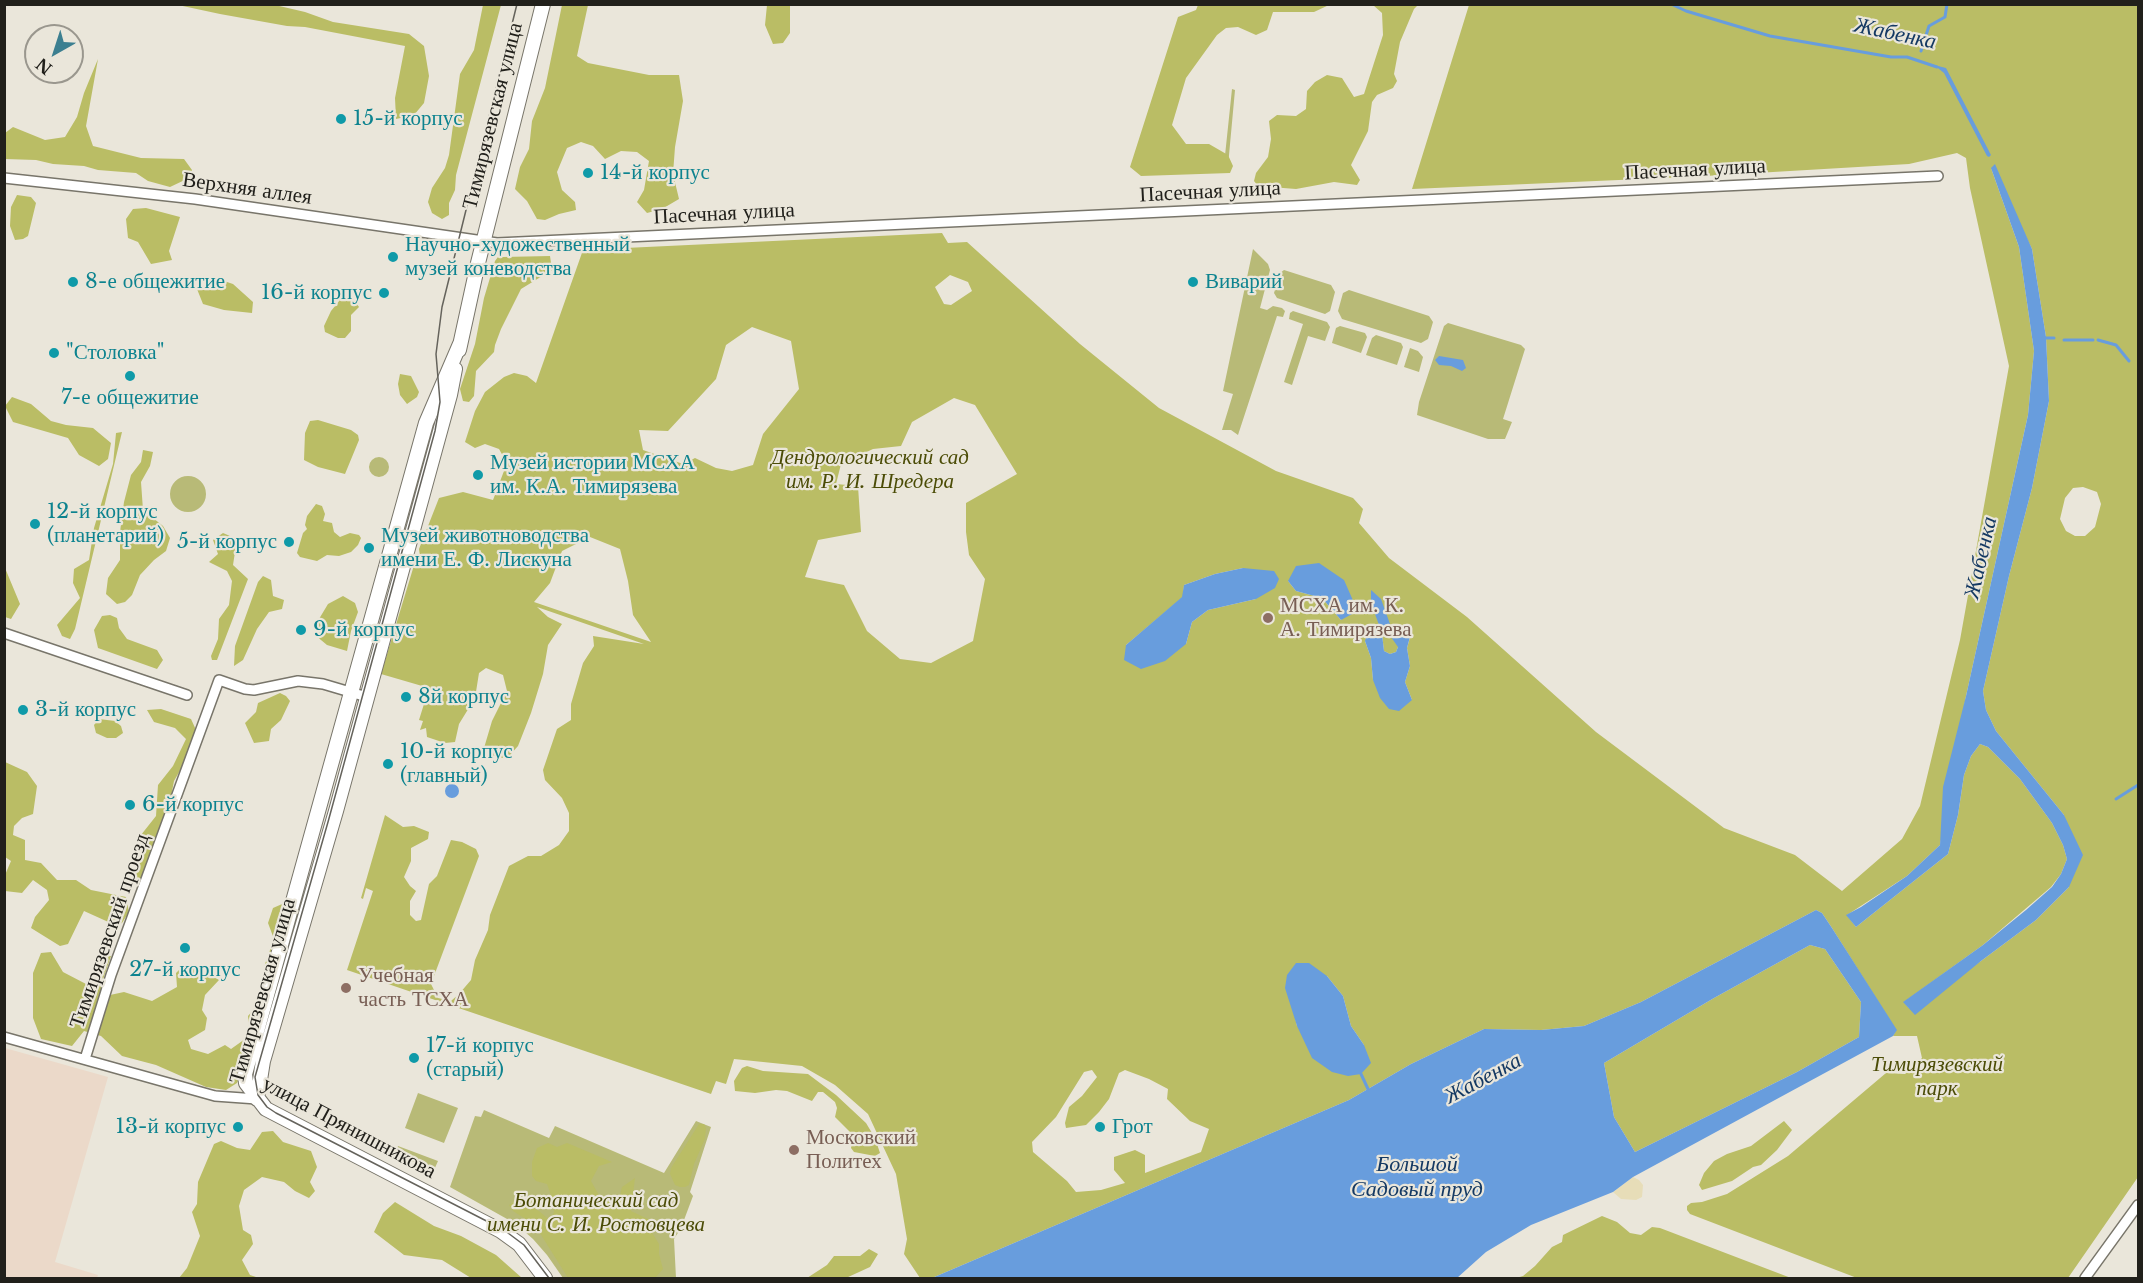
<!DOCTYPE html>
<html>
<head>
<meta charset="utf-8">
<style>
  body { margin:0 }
  #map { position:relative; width:2143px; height:1283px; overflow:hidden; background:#eae6da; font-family:"Libre Baskerville",serif }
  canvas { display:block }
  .frame { position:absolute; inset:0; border:6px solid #21201b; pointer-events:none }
  .north { position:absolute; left:24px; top:24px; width:60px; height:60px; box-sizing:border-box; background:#eae6da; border:2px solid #9a978e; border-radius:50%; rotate:219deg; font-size:16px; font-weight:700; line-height:24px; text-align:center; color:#21201b }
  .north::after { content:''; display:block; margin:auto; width:21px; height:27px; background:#3c7f90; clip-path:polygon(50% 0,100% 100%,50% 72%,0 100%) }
</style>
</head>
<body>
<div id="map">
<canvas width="2143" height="1283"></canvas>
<div class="frame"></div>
<div class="north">N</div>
</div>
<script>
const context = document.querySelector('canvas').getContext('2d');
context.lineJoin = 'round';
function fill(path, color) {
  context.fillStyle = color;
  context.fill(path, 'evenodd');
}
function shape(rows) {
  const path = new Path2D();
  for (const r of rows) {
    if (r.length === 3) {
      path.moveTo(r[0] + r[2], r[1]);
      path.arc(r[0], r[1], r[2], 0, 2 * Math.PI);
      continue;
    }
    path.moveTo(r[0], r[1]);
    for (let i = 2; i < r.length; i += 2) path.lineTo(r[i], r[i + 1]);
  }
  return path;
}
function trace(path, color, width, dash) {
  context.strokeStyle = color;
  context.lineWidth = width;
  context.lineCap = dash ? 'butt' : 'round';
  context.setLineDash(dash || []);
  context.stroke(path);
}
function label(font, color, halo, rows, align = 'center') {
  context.font = font + ' "Libre Baskerville",serif';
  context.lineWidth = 4.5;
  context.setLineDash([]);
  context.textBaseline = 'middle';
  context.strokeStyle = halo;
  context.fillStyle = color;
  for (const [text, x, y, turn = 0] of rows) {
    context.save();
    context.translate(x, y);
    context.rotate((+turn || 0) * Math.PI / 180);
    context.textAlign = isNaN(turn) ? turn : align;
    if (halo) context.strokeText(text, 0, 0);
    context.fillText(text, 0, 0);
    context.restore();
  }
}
const commercial = shape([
  [5,1048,108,1077,55,1262,98,1275,97,1278,5,1278]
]);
const green = shape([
  [1232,89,1235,90,1228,166,1224,165],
  [1253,249,1268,264,1270,270,1260,308,1267,310,1273,306,1282,308,1285,311,1283,317,1277,316,1238,435,1231,430,1222,430,1233,394,1223,391],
  [1284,270,1331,285,1335,292,1330,311,1325,314,1277,298,1274,293,1280,273],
  [1349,290,1429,316,1433,322,1428,339,1421,343,1342,319,1338,311,1343,293],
  [1293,311,1327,322,1330,327,1325,341,1308,336,1292,385,1284,382,1303,324,1289,319,1290,313],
  [1448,323,1521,345,1525,349,1503,419,1512,422,1505,439,1488,439,1417,415,1419,402,1444,326],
  [1340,326,1365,333,1367,337,1361,353,1332,343,1336,328],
  [1376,335,1401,343,1403,347,1397,365,1366,355,1372,338],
  [1410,348,1418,351,1423,357,1419,372,1404,367],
  [379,467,10],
  [188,494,18],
  [418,1093,458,1108,444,1143,405,1128],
  [484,1110,549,1138,555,1126,664,1173,696,1121,711,1127,690,1192,693,1196,681,1228,674,1239,676,1278,563,1278,547,1255,533,1239,516,1224,450,1187,475,1116,481,1117],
  [398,1146,438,1161,434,1170,395,1155]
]);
const forest = shape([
  [178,5,275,5,305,12,333,22,409,34,424,46,429,76,424,103,414,115,396,119,395,98,405,46,305,27,287,26,220,14],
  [483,5,501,5,456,175,455,190,449,203,449,215,442,219,432,213,428,202,432,188,445,168,449,155,460,74,474,50],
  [562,5,588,5,577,56,588,63,649,75,679,75,683,101,675,147,673,174,679,199,662,209,647,213,637,202,644,190,649,161,637,152,621,151,605,159,593,146,581,142,567,148,557,172,562,190,575,202,576,210,559,214,545,220,537,219,527,201,515,189,520,167,529,149,532,121,545,88],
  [767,5,790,5,790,33,783,43,773,44,765,25],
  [1198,5,1329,5,1314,12,1273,12,1267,30,1256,35,1238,27,1226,28,1217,35,1186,78,1172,125,1186,144,1209,144,1228,155,1233,166,1230,173,1141,176,1130,167,1178,17,1196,10],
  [1373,5,1418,5,1414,9,1400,42,1394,74,1397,81,1393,88,1377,95,1372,102,1368,131,1351,165,1360,180,1357,185,1334,182,1296,189,1258,186,1254,181,1256,173,1268,157,1271,139,1269,121,1277,115,1296,116,1306,109,1307,91,1315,82,1327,75,1342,78,1354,97,1364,94,1383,35,1382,13],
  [1469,5,2138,5,2138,1177,2068,1278,1857,1278,1690,1214,1687,1210,1687,1206,1691,1203,1702,1202,1727,1194,1788,1156,1886,1073,1905,1074,1922,1058,1917,1036,1893,1036,1896,1030,1832,928,1822,913,1816,910,1641,1002,1584,1026,1541,1030,1484,1029,1411,1064,1349,1100,932,1278,920,1278,904,1254,907,1239,896,1174,868,1114,835,1085,802,1066,734,1059,726,1084,716,1081,711,1094,347,970,373,891,366,888,363,899,361,898,385,815,403,827,414,826,429,832,428,839,411,848,411,861,404,877,410,886,416,891,410,901,410,915,416,921,421,920,429,884,437,876,451,840,462,842,476,849,479,856,431,984,438,998,451,1001,459,994,471,980,475,960,488,930,490,915,509,866,528,856,541,856,559,845,569,831,569,813,562,798,545,780,543,770,557,729,571,720,571,704,583,663,594,646,593,636,644,644,537,607,548,617,562,624,548,645,543,674,531,713,518,746,510,755,502,758,491,755,484,748,492,721,507,691,503,675,486,668,479,673,475,698,459,724,455,742,445,743,427,737,426,728,420,730,423,721,419,720,429,688,381,674,415,562,421,564,419,549,439,498,463,492,493,500,507,463,499,449,485,444,475,448,465,442,475,411,485,392,504,377,514,373,527,376,536,383,583,250,942,233,948,243,967,242,1080,344,1159,408,1276,471,1353,498,1363,509,1359,523,1389,558,1467,617,1596,732,1724,828,1795,855,1842,891,1902,839,1920,806,1960,640,2009,366,1970,188,1966,158,1957,153,1909,164,1688,177,1412,189],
  [1991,168,2032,249,2046,337,2049,401,2032,488,2009,576,1983,691,1986,710,1996,731,2064,815,2069,887,2036,920,1981,961,1909,1008,1904,1002,1983,945,2051,887,2061,874,2067,859,2063,845,2052,823,2020,779,1988,747,1980,744,1971,756,1964,775,1958,815,1948,854,1856,927,1847,915,1907,876,1940,845,1966,696,2028,415,2034,351,2019,247],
  [950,275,968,282,972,291,951,305,944,304,935,287],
  [752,327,791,341,799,389,763,434,753,465,732,471,716,468,695,458,683,464,643,450,639,430,668,431,716,379,726,345],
  [954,398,975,405,1017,474,966,503,966,532,969,555,985,579,973,641,931,663,900,659,867,631,844,585,805,577,818,540,861,532,858,486,836,484,841,464,873,449,901,446,912,422],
  [2083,487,2097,492,2101,504,2095,527,2085,536,2075,536,2066,531,2060,519,2065,498,2073,488],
  [590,537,620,549,628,581,633,615,651,642,534,602,550,583,562,551],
  [1243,568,1256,599,1208,610,1192,622,1186,644,1126,645,1183,597,1184,585,1215,574],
  [1288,581,1355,605,1341,620,1322,598,1296,591],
  [1382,634,1384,651,1390,654,1396,652,1398,647,1411,634,1407,648,1410,666,1405,682,1412,700,1373,680,1371,658,1365,641],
  [1327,976,1343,996,1351,1026,1364,1045,1297,1026,1293,1009],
  [1092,1070,1097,1077,1082,1096,1069,1107,1065,1123,1066,1128,1086,1125,1099,1112,1109,1099,1119,1073,1125,1070,1149,1079,1168,1089,1167,1099,1190,1121,1209,1129,1201,1152,1145,1173,1145,1155,1135,1150,1114,1157,1114,1170,1125,1183,1101,1190,1076,1192,1067,1181,1033,1152,1032,1142,1056,1117,1084,1072],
  [98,59,86,126,93,146,141,158,184,159,192,170,189,178,170,187,148,181,136,173,98,170,84,166,53,164,36,160,5,159,5,133,13,127,45,140,65,137,77,117,84,93],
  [17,195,31,197,36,203,28,236,23,239,15,240,10,226,11,207],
  [146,208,180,217,169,251,172,260,151,264,138,242,128,238,126,219,133,209],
  [550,256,552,270,521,289,501,329,495,345,494,352,476,371,474,396,469,402,463,401,460,389,475,344,484,298,495,261,498,257,503,257],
  [218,279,233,284,253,302,252,313,224,310,203,304,197,289],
  [344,295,352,297,359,307,351,315,351,331,345,338,338,338,325,332,324,326,331,311],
  [400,374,411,376,419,392,417,397,407,404,400,395,398,384],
  [12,397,31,404,51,421,66,425,93,428,111,443,108,459,99,466,79,455,68,438,13,422,5,406],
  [318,420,351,430,358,435,359,440,345,474,318,467,304,460,305,433,310,421],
  [122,432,75,629,70,639,62,636,57,625,80,598,73,583,74,569,89,560,94,528,113,464,116,433],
  [143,450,153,452,150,466,141,482,143,510,163,526,170,538,166,551,154,560,140,575,132,595,125,602,117,604,106,594,108,578,120,560,120,532,124,502,131,475,141,462],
  [316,504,322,506,325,514,323,521,332,523,334,532,340,537,350,533,359,535,361,538,358,545,351,552,339,556,327,555,317,561,300,557,297,553,303,533,307,529,305,525,307,516],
  [223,533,237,539,233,565,248,579,217,660,212,660,211,656,218,639,219,619,229,605,232,581,227,571,209,562,218,554,213,540],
  [5,568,20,604,11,619,5,617],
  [263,576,271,580,273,596,284,600,282,609,269,612,257,629,243,660,234,666,235,646,258,582],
  [343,596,355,603,358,612,351,631,347,651,327,645,315,635,319,619,328,604],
  [110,615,117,618,119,628,127,639,157,650,163,660,157,669,98,648,94,630,102,616],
  [280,693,286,696,290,701,281,720,271,729,269,741,254,743,245,723,256,712,258,703],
  [161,709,191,719,196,730,190,753,174,781,169,807,164,825,155,841,151,858,140,881,133,881,137,864,133,850,137,840,156,816,158,785,173,766,186,739,175,728,154,722,147,710],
  [99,719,115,721,121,726,123,733,116,738,107,738,96,733,94,725],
  [5,762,27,772,37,786,33,814,22,818,14,826,13,835,25,840,25,860,41,863,57,880,76,880,91,890,126,897,129,912,122,923,115,925,84,911,68,944,60,946,31,928,35,917,49,900,47,890,33,880,22,893,5,891,5,875,11,861,5,857],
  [289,901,243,1070,237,1083,226,1090,206,1087,156,1065,122,1056,101,1036,84,1031,72,1046,41,1039,33,1018,33,973,41,953,51,952,63,972,86,984,96,976,106,956,111,956,101,985,110,995,124,992,152,1001,177,987,176,973,179,970,199,968,219,980,205,995,202,1010,207,1018,205,1030,188,1040,191,1049,208,1054,225,1045,231,1049,245,1039,249,1026,248,1016,254,1009,263,980,265,964,274,939,268,923,273,908],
  [1810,945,1825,949,1861,1002,1859,1037,1797,1072,1635,1152,1614,1117,1604,1063,1714,998],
  [747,1066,763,1071,808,1074,836,1095,866,1123,875,1138,880,1153,875,1156,854,1152,851,1148,853,1137,851,1133,835,1117,837,1108,835,1102,823,1092,818,1092,812,1101,787,1091,776,1090,755,1093,735,1091,734,1081,742,1068],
  [1784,1121,1792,1130,1777,1150,1761,1165,1753,1167,1732,1181,1702,1190,1699,1185,1704,1173,1714,1161,1727,1154,1751,1146],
  [699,1124,704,1124,706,1128,705,1139,694,1164,689,1185,685,1187,680,1187,675,1185,670,1174,671,1168],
  [273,1131,283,1142,311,1151,317,1167,310,1182,315,1191,309,1198,295,1191,284,1182,262,1177,244,1190,239,1206,243,1230,251,1235,253,1244,242,1260,250,1275,259,1278,179,1278,187,1268,200,1236,192,1212,197,1204,198,1182,214,1144,221,1141,237,1148,250,1150,262,1132],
  [548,1143,557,1147,567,1143,572,1145,612,1162,599,1166,591,1181,601,1199,618,1205,622,1187,635,1178,631,1211,648,1219,651,1231,659,1244,659,1254,663,1269,655,1278,568,1278,538,1230,527,1220,513,1211,509,1205,514,1202,525,1204,539,1211,547,1218,552,1217,554,1212,553,1201,547,1184,536,1181,532,1176,532,1162,537,1148],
  [395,1202,434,1226,461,1236,496,1255,522,1278,471,1278,442,1260,404,1255,374,1232,383,1213],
  [1602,1216,1617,1222,1630,1233,1641,1235,1652,1227,1660,1228,1791,1278,1516,1278,1523,1276,1535,1266,1552,1247,1562,1242,1563,1235],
  [869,1249,878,1254,870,1267,846,1278,807,1278,827,1265,834,1256,860,1256]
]);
const sand = shape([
  [1633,1177,1639,1180,1643,1185,1642,1197,1636,1200,1621,1199,1613,1192]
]);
const water = shape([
  [1934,65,1946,68,1991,155,1989,157,1987,156,1944,73],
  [1995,164,2032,249,2046,337,2049,401,2032,488,2009,576,1983,691,1986,710,1996,731,2064,815,2083,855,2069,887,2036,920,1981,961,1915,1015,1903,1002,1983,945,2026,910,2052,887,2061,874,2067,859,2063,845,2052,823,2020,779,1988,747,1980,744,1971,756,1964,775,1958,815,1948,854,1856,927,1846,915,1861,907,1907,876,1940,845,1943,787,1966,696,2028,415,2034,351,2019,247,1991,168],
  [1439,356,1463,360,1466,368,1462,371,1451,366,1439,365,1435,360],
  [1319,563,1344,580,1355,605,1352,614,1341,620,1322,598,1296,591,1288,581,1296,566],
  [1243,568,1274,571,1279,579,1275,588,1256,599,1208,610,1192,622,1186,644,1165,661,1141,669,1124,660,1126,645,1182,597,1184,585,1215,574],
  [1371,590,1381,599,1390,624,1384,627,1379,625,1371,603],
  [1399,627,1406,627,1411,633,1407,648,1410,666,1405,682,1412,700,1399,711,1389,709,1380,698,1373,680,1371,658,1365,641,1368,632,1373,629,1382,634,1384,651,1390,654,1396,652,1398,647,1391,637,1393,629],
  [452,791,7],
  [1816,910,1822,913,1832,928,1897,1030,1893,1036,1633,1177,1613,1192,1531,1225,1486,1252,1457,1278,932,1278,1349,1100,1411,1064,1484,1029,1541,1030,1584,1026,1641,1002],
  [1810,945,1825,949,1861,1002,1859,1037,1797,1072,1635,1152,1614,1117,1604,1063,1714,998],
  [1296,963,1309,963,1327,976,1343,996,1351,1026,1364,1045,1371,1063,1361,1074,1348,1076,1332,1072,1312,1058,1297,1026,1285,988,1287,975]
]);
const stream = shape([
  [1671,4,1686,11,1770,36,1891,57,1907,57,1937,67],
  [1921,51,1929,26,1945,17,1947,4],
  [2043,338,2054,338],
  [2064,340,2093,340],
  [2098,340,2116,345,2129,361],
  [2116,799,2138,785],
  [1361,1074,1368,1089]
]);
const street = shape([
  [4,178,195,199,497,243,1938,176],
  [4,633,187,695],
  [4,1037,215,1096,257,1099],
  [85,1059,111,975,219,680,245,689,254,690,298,681,323,684,367,697],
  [2085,1278,2138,1205]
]);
const secondary = shape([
  [460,344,426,423,245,1074,246,1083,266,1109,501,1231,519,1244,545,1278],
  [459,350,478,263,543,4],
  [257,1099,263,1061,336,811,450,395,455,369]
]);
const tram = shape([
  [517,4,442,307,436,354,440,402,435,431,328,822,255,1077,258,1095,267,1107,276,1113,504,1230,524,1245,549,1278]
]);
const markers = [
  [341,119,6,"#0f9aa8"],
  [588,173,6,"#0f9aa8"],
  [393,257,6,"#0f9aa8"],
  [73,282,6,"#0f9aa8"],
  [1193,282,6,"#0f9aa8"],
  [384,293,6,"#0f9aa8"],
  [54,353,6,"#0f9aa8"],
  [130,376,6,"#0f9aa8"],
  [478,475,6,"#0f9aa8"],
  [35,524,6,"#0f9aa8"],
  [289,542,6,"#0f9aa8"],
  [369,548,6,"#0f9aa8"],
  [1268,618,6,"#8d6e63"],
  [301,630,6,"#0f9aa8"],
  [406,697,6,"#0f9aa8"],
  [23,710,6,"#0f9aa8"],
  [388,764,6,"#0f9aa8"],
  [130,805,6,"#0f9aa8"],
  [185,948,6,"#0f9aa8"],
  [346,988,6,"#8d6e63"],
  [414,1058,6,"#0f9aa8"],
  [238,1127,6,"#0f9aa8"],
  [1100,1127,6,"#0f9aa8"],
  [794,1150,6,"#8d6e63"]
];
const streetNames = [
  ["Тимирязевская улица",493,116,-76],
  ["Пасечная улица",1695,170,-3],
  ["Верхняя аллея",247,189,8],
  ["Пасечная улица",1210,192,-3],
  ["Пасечная улица",724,214,-3],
  ["Тимирязевский проезд",110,931,-71],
  ["Тимирязевская улица",263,991,-74],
  ["улица Прянишникова",349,1128,28]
];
const cultureNames = [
  ["15-й корпус",353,119],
  ["14-й корпус",600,173],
  ["Научно-художественный",405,245],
  ["музей коневодства",405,269],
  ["8-е общежитие",85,282],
  ["Виварий",1205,282],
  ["16-й корпус",372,293,"right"],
  ["\"Столовка\"",66,353],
  ["7-е общежитие",130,398,"center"],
  ["Музей истории МСХА",490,463],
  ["им. К.А. Тимирязева",490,487],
  ["12-й корпус",47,512],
  ["(планетарий)",47,536],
  ["Музей животноводства",381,536],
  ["имени Е. Ф. Лискуна",381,560],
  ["5-й корпус",277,542,"right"],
  ["9-й корпус",313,630],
  ["8й корпус",418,697],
  ["3-й корпус",35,710],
  ["10-й корпус",400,752],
  ["(главный)",400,776],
  ["6-й корпус",142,805],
  ["27-й корпус",185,970,"center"],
  ["17-й корпус",426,1046],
  ["(старый)",426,1070],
  ["13-й корпус",226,1127,"right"],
  ["Грот",1112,1127]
];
const parkNames = [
  ["Дендрологический сад",870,458],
  ["им. Р. И. Шредера",870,482],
  ["Тимирязевский",1937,1065],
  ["парк",1937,1089],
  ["Ботанический сад",596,1201],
  ["имени С. И. Ростовцева",596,1225]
];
const educationNames = [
  ["МСХА им. К.",1280,606],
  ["А. Тимирязева",1280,630],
  ["Учебная",358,976],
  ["часть ТСХА",358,1000],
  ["Московский",806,1138],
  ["Политех",806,1162]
];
const waterNames = [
  ["Жабенка",1895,34,12],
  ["Жабенка",1981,558,-77],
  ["Жабенка",1483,1079,-28],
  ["Большой",1417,1165],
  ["Садовый пруд",1417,1190]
];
fill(commercial, '#ebd9c9');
fill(green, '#b8ba77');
fill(forest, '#babd65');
fill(sand, '#e7ddb8');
fill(water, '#689ddd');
trace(stream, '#689ddd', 3);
trace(street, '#78756a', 12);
trace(secondary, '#78756a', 16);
trace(street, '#fff', 9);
trace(secondary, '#fff', 14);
trace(tram, '#65635c', 1.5);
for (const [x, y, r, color] of markers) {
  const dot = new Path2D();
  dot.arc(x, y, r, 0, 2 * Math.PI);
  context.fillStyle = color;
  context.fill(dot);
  trace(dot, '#eae6da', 2);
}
label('21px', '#21201b', '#eae6da', streetNames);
label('21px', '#0d838f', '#eae6da', cultureNames, 'left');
label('italic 21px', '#4b4c06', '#eae6da', parkNames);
label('21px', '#785e54', '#eae6da', educationNames, 'left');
label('italic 22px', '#143963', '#eae6da', waterNames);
</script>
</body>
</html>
